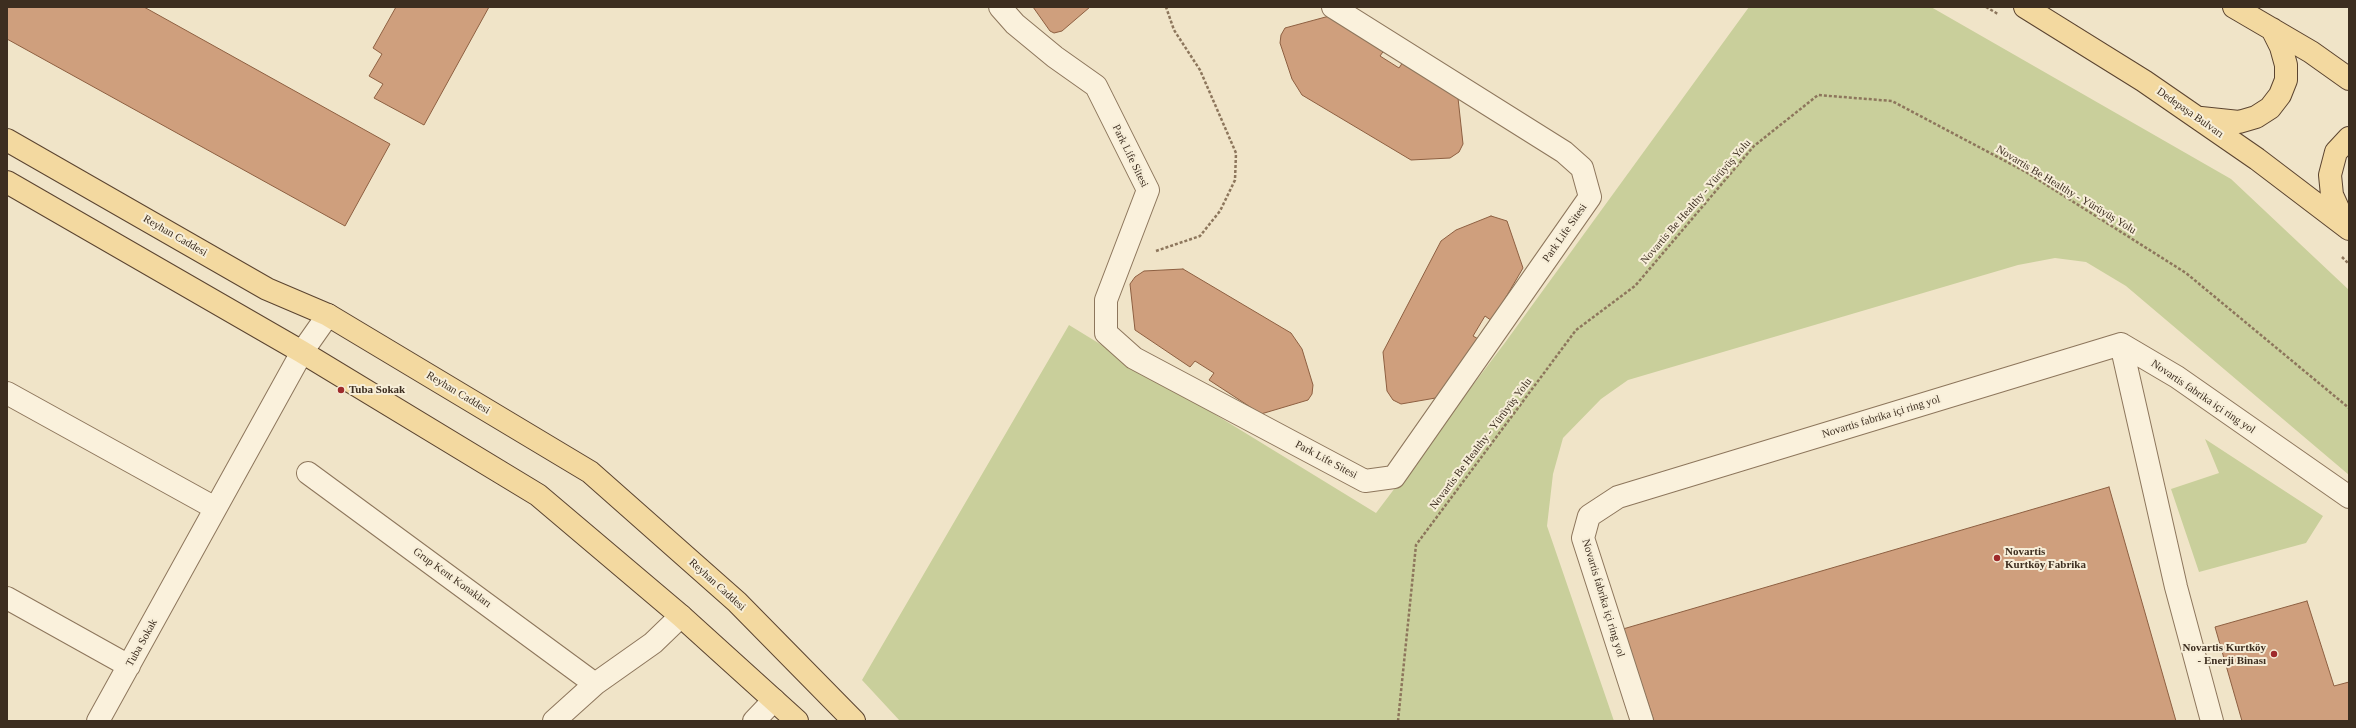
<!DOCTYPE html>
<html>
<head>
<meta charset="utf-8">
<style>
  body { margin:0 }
  #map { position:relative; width:2356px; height:728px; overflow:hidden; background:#f0e4c8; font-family:Georgia,serif }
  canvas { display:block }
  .frame { position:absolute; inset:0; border:8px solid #3d2e20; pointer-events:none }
</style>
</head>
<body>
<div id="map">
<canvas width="2356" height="728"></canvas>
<div class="frame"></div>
</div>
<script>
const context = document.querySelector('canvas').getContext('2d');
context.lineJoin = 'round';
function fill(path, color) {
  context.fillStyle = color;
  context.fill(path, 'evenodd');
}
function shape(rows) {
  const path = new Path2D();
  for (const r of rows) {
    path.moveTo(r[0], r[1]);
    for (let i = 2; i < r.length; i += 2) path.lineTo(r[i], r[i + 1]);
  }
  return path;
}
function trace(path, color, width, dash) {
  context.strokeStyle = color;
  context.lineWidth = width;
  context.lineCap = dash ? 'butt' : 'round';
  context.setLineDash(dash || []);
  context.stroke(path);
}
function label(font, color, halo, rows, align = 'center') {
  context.font = font + ' Georgia,serif';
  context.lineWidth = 4;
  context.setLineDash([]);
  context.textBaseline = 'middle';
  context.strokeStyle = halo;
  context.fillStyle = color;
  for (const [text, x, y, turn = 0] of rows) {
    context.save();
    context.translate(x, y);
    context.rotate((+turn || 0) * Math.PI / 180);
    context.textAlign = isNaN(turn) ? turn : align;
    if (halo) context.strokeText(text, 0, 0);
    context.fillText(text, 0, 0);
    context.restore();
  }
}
const green = shape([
  [1749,7,1931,7,2231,179,2349,290,2349,475,2126,286,2086,262,2055,258,2018,265,1628,380,1601,399,1563,438,1553,474,1547,526,1614,721,900,721,862,680,1069,325,1376,513,1504,344],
  [2205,439,2323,516,2306,543,2199,572,2171,489,2219,473]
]);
const building = shape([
  [7,7,144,7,390,144,345,226,7,39,7,7],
  [396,7,489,7,424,125,374,98,383,84,369,76,382,54,373,48,396,7],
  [1033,7,1090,7,1062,31,1054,33,1050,31,1033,7],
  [1333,15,1385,49,1380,56,1399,68,1403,62,1458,98,1463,144,1459,152,1450,158,1411,160,1302,95,1292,79,1280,43,1281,35,1285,28,1333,15],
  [1491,216,1507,221,1523,268,1492,321,1485,316,1473,336,1480,340,1447,396,1401,404,1393,400,1387,391,1383,352,1441,241,1456,230,1491,216],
  [1183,269,1291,333,1302,349,1313,385,1312,394,1308,400,1261,414,1209,380,1214,373,1195,361,1190,367,1135,330,1130,284,1135,277,1144,271,1183,269],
  [2109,487,2176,721,1654,721,1623,629,2109,487],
  [2307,601,2334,686,2349,682,2349,721,2242,721,2215,627,2307,601]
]);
const path = shape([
  [1986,7,1998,14],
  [1156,251,1200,236,1220,211,1235,180,1236,153,1200,70,1174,30,1166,7],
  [2342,257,2349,264],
  [1398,721,1416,545,1576,330,1635,286,1754,146,1818,95,1892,101,2026,172,2186,273,2349,408]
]);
const minor = shape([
  [1000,7,1015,24,1055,57,1096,86,1148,190,1106,300,1106,333,1134,358,1365,481,1394,477,1590,197,1582,168,1564,152,1333,7],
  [2121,344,2176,587,2212,721],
  [7,393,215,508],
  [308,473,595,684],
  [7,598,129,666],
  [98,721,302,352,328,315],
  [554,721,595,684,653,643,681,616],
  [754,721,774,700],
  [1642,721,1583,538,1589,516,1618,497,2121,344,2177,377,2349,497]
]);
const major = shape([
  [2025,7,2144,81,2257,159,2349,229],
  [2234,7,2311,52,2349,79],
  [2201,118,2239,122,2256,117,2270,108,2280,95,2286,80,2286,65,2281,47,2272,29],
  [7,140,267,289,328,315,590,472,737,602,854,721],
  [7,182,302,352,538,495,681,616,797,721],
  [2346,226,2332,195,2330,175,2336,152,2349,138]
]);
const markers = [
  [341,390,4,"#9e2a2b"],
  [1997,558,4,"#9e2a2b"],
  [2274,654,4,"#9e2a2b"]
];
const streetNames = [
  ["Dedepaşa Bulvarı",2190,113,35],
  ["Park Life Sitesi",1130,156,64],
  ["Novartis Be Healthy - Yürüyüş Yolu",2066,190,31],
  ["Novartis Be Healthy - Yürüyüş Yolu",1696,202,-49],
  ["Park Life Sitesi",1565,233,-55],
  ["Reyhan Caddesi",175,236,30],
  ["Reyhan Caddesi",458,393,31],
  ["Novartis fabrika içi ring yol",2203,397,34],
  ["Novartis fabrika içi ring yol",1881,417,-17],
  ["Novartis Be Healthy - Yürüyüş Yolu",1481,444,-53],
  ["Park Life Sitesi",1326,460,28],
  ["Grup Kent Konakları",452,578,36],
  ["Reyhan Caddesi",717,585,42],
  ["Novartis fabrika içi ring yol",1603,598,73],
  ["Tuba Sokak",142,643,-61]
];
const poiNames = [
  ["Tuba Sokak",349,390],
  ["Novartis",2005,552],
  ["Kurtköy Fabrika",2005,565],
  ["Novartis Kurtköy",2266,648,"right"],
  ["- Enerji Binası",2266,661,"right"]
];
fill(green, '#c9cf9b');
fill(building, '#cf9f7d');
trace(building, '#8d5f41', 1);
trace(minor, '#8d765c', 24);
trace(major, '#5b4430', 24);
trace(path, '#8d765c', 2.5, [3, 2]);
trace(minor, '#faf1dc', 22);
trace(major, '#f3d9a0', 22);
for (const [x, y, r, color] of markers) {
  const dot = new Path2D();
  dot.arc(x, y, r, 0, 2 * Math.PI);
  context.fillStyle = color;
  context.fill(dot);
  trace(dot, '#f7eed8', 1.5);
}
label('11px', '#3d2e20', '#f7eed8', streetNames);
label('bold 11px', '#3d2e20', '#f7eed8', poiNames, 'left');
</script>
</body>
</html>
